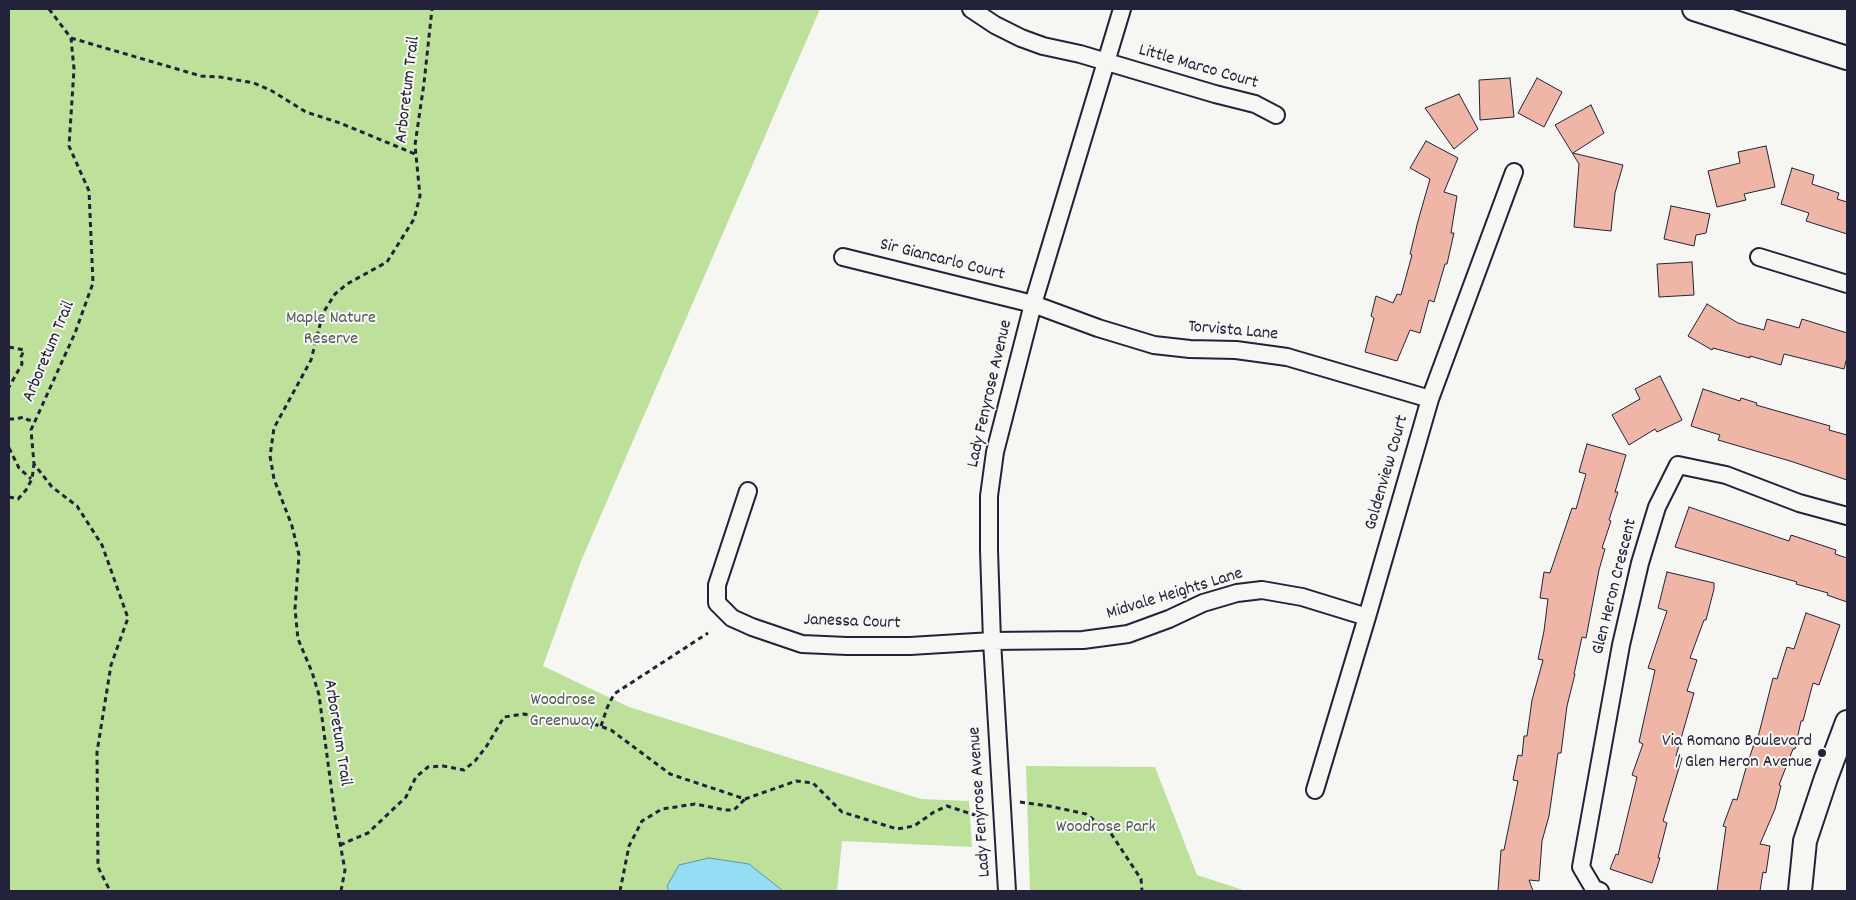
<!DOCTYPE html>
<html>
<head>
<meta charset="utf-8">
<style>
  body { margin:0 }
  #map { position:relative; width:1856px; height:900px; overflow:hidden; background:#f6f6f2; font-family:Dekko,sans-serif }
  canvas { display:block }
  .frame { position:absolute; inset:0; border:10px solid #22223b; pointer-events:none }
</style>
</head>
<body>
<div id="map">
<canvas width="1856" height="900"></canvas>
<div class="frame"></div>
</div>
<script>
const context = document.querySelector('canvas').getContext('2d');
context.lineJoin = 'round';
function fill(path, color) {
  context.fillStyle = color;
  context.fill(path, 'evenodd');
}
function shape(rows) {
  const path = new Path2D();
  for (const r of rows) {
    path.moveTo(r[0], r[1]);
    for (let i = 2; i < r.length; i += 2) path.lineTo(r[i], r[i + 1]);
  }
  return path;
}
function trace(path, color, width, dash) {
  context.strokeStyle = color;
  context.lineWidth = width;
  context.lineCap = dash ? 'butt' : 'round';
  context.setLineDash(dash || []);
  context.stroke(path);
}
function label(font, color, halo, rows, align = 'center') {
  context.font = font + ' Dekko,sans-serif';
  context.lineWidth = 4;
  context.setLineDash([]);
  context.textBaseline = 'middle';
  context.strokeStyle = halo;
  context.fillStyle = color;
  for (const [text, x, y, turn = 0] of rows) {
    context.save();
    context.translate(x, y);
    context.rotate((+turn || 0) * Math.PI / 180);
    context.textAlign = isNaN(turn) ? turn : align;
    if (halo) context.strokeText(text, 0, 0);
    context.fillText(text, 0, 0);
    context.restore();
  }
}
const green = shape([
  [9,9,820,9,581,561,543,666,629,707,790,758,921,799,969,801,972,847,842,841,837,891,9,891],
  [1026,766,1155,767,1197,875,1246,891,1030,891]
]);
const water = shape([
  [709,858,749,864,783,891,669,891,667,886,679,865,709,858]
]);
const building = shape([
  [1510,78,1514,117,1480,120,1479,80,1510,78],
  [1537,78,1562,92,1544,127,1518,113,1537,78],
  [1459,94,1478,129,1454,149,1425,108,1459,94],
  [1591,105,1604,133,1573,153,1623,165,1615,193,1611,231,1574,227,1579,164,1555,125,1591,105],
  [1426,141,1458,158,1444,192,1457,196,1451,233,1454,233,1447,264,1445,264,1434,302,1429,300,1420,333,1410,330,1397,361,1365,352,1374,318,1371,316,1376,296,1393,303,1397,294,1401,295,1412,255,1410,254,1418,221,1430,179,1410,168,1426,141],
  [1766,146,1775,187,1744,194,1746,200,1717,207,1708,171,1740,163,1738,152,1766,146],
  [1792,168,1814,175,1812,184,1839,193,1837,199,1847,202,1847,234,1806,221,1809,213,1781,204,1792,168],
  [1671,206,1710,214,1706,233,1696,235,1694,246,1664,239,1671,206],
  [1692,262,1694,295,1659,297,1657,264,1692,262],
  [1707,304,1738,323,1764,330,1767,319,1799,328,1802,319,1847,333,1847,357,1844,369,1784,354,1781,365,1750,356,1750,358,1713,348,1712,350,1688,336,1707,304],
  [1660,376,1682,420,1657,432,1655,429,1629,445,1612,415,1640,399,1635,389,1660,376],
  [1703,389,1740,401,1741,398,1757,403,1756,405,1830,426,1829,430,1847,435,1847,480,1790,461,1718,440,1720,435,1691,426,1703,389],
  [1587,444,1626,455,1615,492,1618,492,1609,520,1611,521,1602,548,1605,549,1599,570,1586,638,1582,637,1574,674,1575,674,1567,706,1561,753,1558,753,1549,816,1542,841,1539,881,1529,880,1533,891,1498,891,1501,850,1504,850,1518,781,1513,780,1518,755,1522,756,1524,736,1527,736,1532,700,1543,660,1538,659,1544,631,1548,599,1540,598,1544,572,1550,573,1572,508,1576,509,1586,474,1579,472,1587,444],
  [1689,507,1789,541,1791,535,1836,550,1835,554,1847,558,1847,602,1827,595,1828,593,1796,584,1797,582,1675,547,1689,507],
  [1667,572,1714,583,1714,589,1706,620,1704,620,1690,658,1697,660,1687,691,1694,693,1676,756,1682,758,1663,821,1667,823,1658,858,1660,858,1652,883,1610,869,1616,854,1618,855,1637,777,1632,775,1643,744,1639,742,1655,670,1648,668,1667,611,1658,608,1667,572],
  [1806,613,1840,625,1819,685,1813,683,1803,721,1801,721,1795,749,1793,749,1779,785,1781,786,1775,809,1760,844,1770,846,1766,873,1763,872,1760,891,1717,891,1726,827,1723,826,1733,799,1737,800,1746,768,1754,744,1756,745,1773,678,1777,679,1787,647,1794,649,1806,613]
]);
const path = shape([
  [49,9,71,38,74,69,69,146,89,191,93,283,75,333,31,430,34,464,52,487,77,506,102,545,128,618,111,665,97,752,98,867,110,891],
  [71,38,201,76,220,77,254,83,272,91,306,112,340,123,415,154],
  [9,347,24,350,21,357,22,364,9,387],
  [9,419,16,419,24,417,28,420,36,420],
  [9,448,19,468,31,479],
  [9,497,18,499,26,490,32,479,34,464],
  [601,726,607,708,614,694,708,633],
  [1020,802,1049,806,1086,814,1110,832,1141,879,1142,891],
  [340,845,368,833,406,797,416,777,428,767,443,766,464,770,475,761,486,747,504,717,524,714,566,723,594,724,611,730,670,774,745,799,796,781,813,783,842,812,897,829,914,826,934,812,947,806,981,817],
  [341,891,345,870,335,816,319,695,312,672,298,639,295,609,299,555,292,526,274,479,270,456,274,428,311,360,323,313,335,294,347,284,387,262,414,219,420,196,415,145,424,83,432,9],
  [620,891,629,846,642,821,662,809,695,804,725,810,734,810,745,799]
]);
const street = shape([
  [971,9,995,25,1021,38,1043,46,1080,54,1215,94,1255,104,1276,115],
  [843,257,1033,304,1098,328,1154,345,1190,349,1236,350,1287,357,1430,399],
  [1759,257,1847,284],
  [748,491,717,585,717,603,732,618,752,627,802,644,847,646,910,646,992,641,1083,640,1128,634,1169,619,1203,603,1237,593,1262,590,1302,597,1367,617],
  [1315,790,1367,617,1430,399,1514,172],
  [1007,891,992,641,989,550,989,496,995,452,1033,304,1122,9],
  [1600,891,1594,889,1581,867,1621,645,1640,563,1657,507,1678,465,1726,475,1799,503,1847,516]
]);
const secondary = shape([
  [1694,9,1847,58],
  [1800,891,1805,841,1826,778,1847,722]
]);
const markers = [
  [1822,753,5,"#22223b"]
];
const streetNames = [
  ["Little Marco Court",1198,68,16],
  ["Arboretum Trail",409,90,-83],
  ["Sir Giancarlo Court",942,261,14],
  ["Torvista Lane",1233,332,5],
  ["Arboretum Trail",50,352,-67],
  ["Lady Fenyrose Avenue",991,394,-77],
  ["Goldenview Court",1388,473,-74],
  ["Glen Heron Crescent",1616,587,-76],
  ["Midvale Heights Lane",1175,595,-17],
  ["Janessa Court",852,623,2],
  ["Arboretum Trail",336,733,81],
  ["Lady Fenyrose Avenue",981,802,-94]
];
const parkNames = [
  ["Maple Nature",331,320],
  ["Reserve",331,341],
  ["Woodrose",563,702],
  ["Greenway",563,723],
  ["Woodrose Park",1106,829]
];
const poiNames = [
  ["Via Romano Boulevard",1812,743],
  ["/ Glen Heron Avenue",1812,764]
];
fill(green, '#bde09b');
fill(water, '#94ddf5');
trace(water, '#6692ab', 1);
fill(building, '#efb6a7');
trace(building, '#22223b', 1);
trace(street, '#22223b', 20);
trace(secondary, '#22223b', 26);
trace(path, '#22223b', 3, [5, 4]);
trace(street, '#f6f6f2', 16);
trace(secondary, '#f6f6f2', 22);
for (const [x, y, r, color] of markers) {
  const dot = new Path2D();
  dot.arc(x, y, r, 0, 2 * Math.PI);
  context.fillStyle = color;
  context.fill(dot);
  trace(dot, '#f6f6f2', 2);
}
label('18px', '#22223b', '#f6f6f2', streetNames);
label('18px', '#505b58', '#f6f6f2', parkNames);
label('18px', '#22223b', '#f6f6f2', poiNames, 'right');
</script>
</body>
</html>
